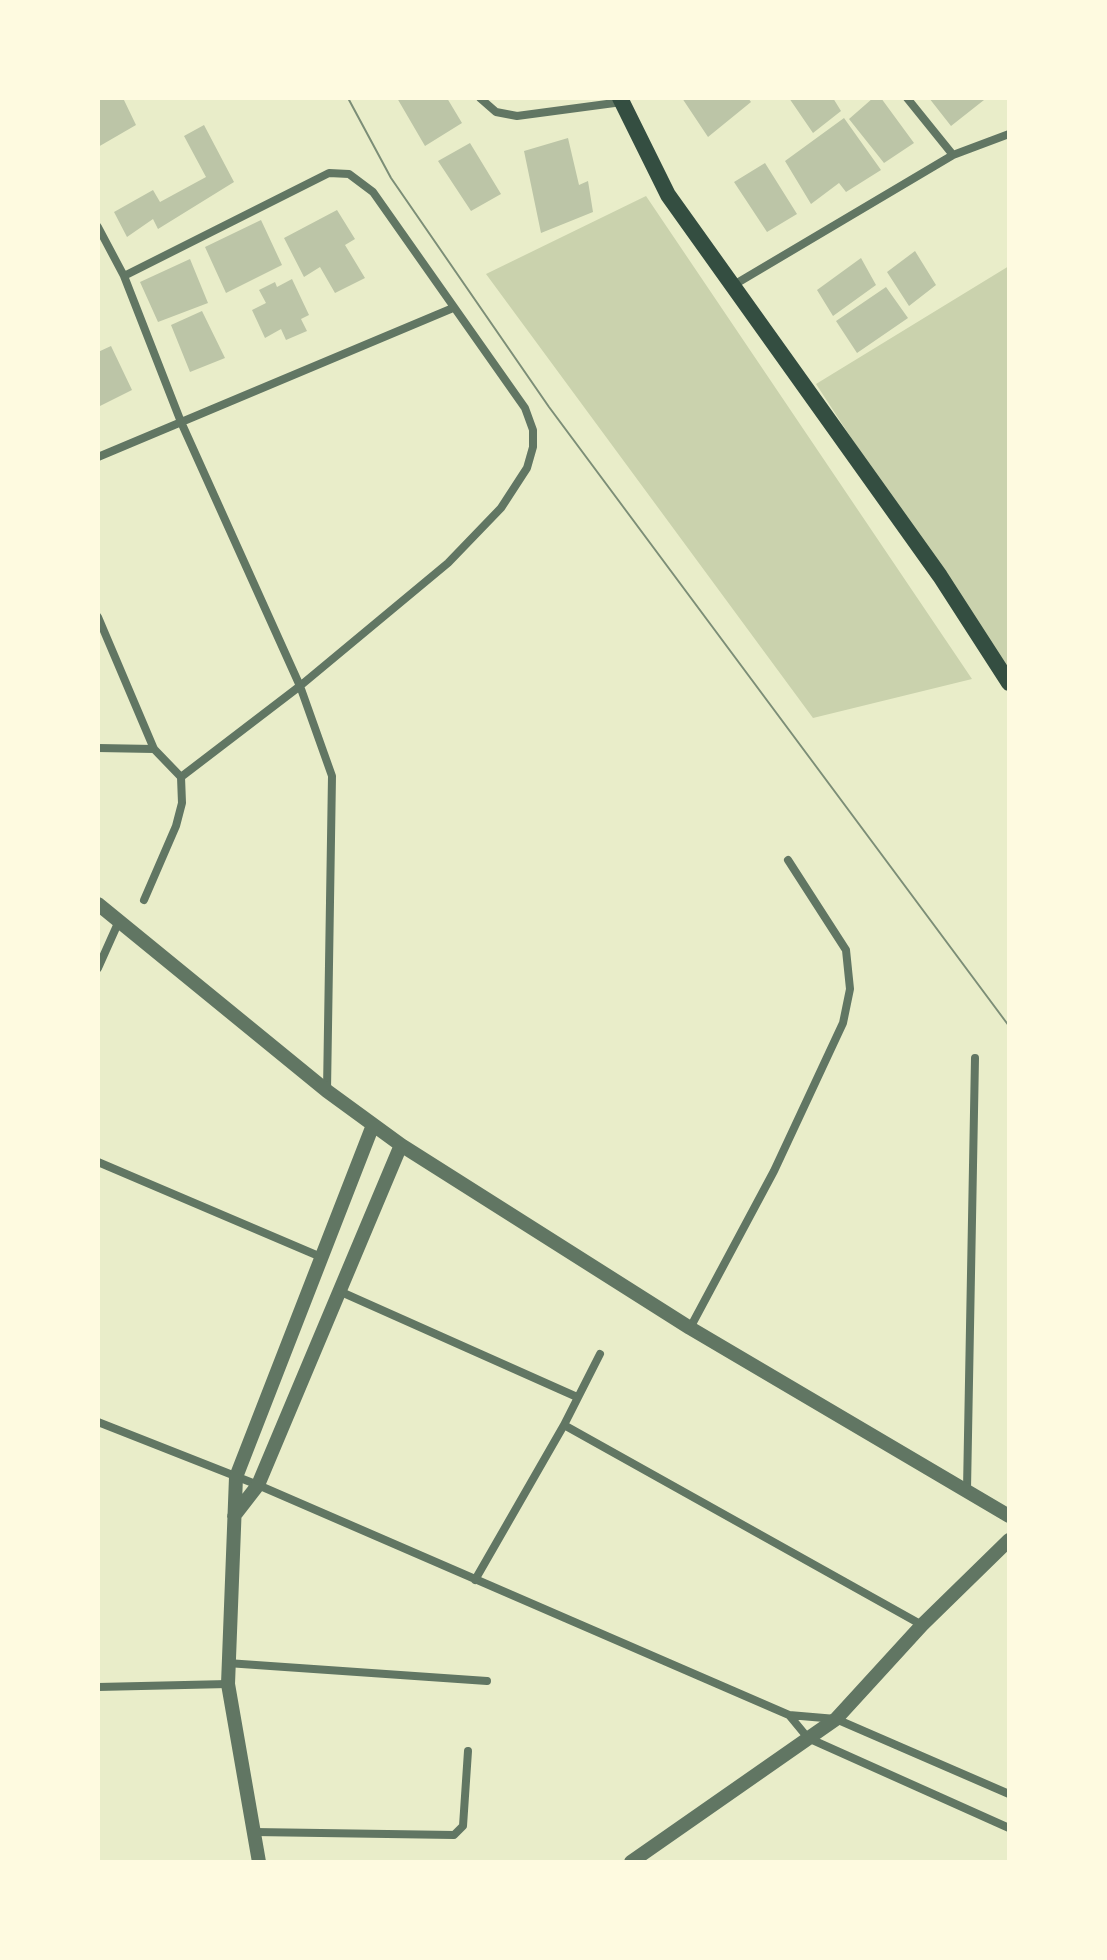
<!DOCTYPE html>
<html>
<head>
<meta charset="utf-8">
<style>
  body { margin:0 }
  #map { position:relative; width:1107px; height:1960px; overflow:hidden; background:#e9edc9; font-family:"Exo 2",sans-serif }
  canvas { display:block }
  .frame { position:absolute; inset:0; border:100px solid #fefae0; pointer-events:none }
</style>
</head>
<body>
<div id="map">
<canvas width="1107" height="1960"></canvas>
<div class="frame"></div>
</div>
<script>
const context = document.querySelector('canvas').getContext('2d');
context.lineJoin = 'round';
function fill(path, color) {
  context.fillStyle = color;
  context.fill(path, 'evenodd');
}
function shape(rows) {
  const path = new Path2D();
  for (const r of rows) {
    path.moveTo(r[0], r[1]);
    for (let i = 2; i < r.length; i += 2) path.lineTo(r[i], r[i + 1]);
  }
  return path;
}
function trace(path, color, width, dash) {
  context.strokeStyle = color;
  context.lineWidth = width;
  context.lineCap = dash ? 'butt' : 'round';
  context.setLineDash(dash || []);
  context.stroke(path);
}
const green = shape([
  [646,196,972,679,813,718,486,274],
  [1009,266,1009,679,816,384]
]);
const building = shape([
  [98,98,123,98,136,125,98,147],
  [397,98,447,98,462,123,425,146],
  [682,98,748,98,751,102,708,137],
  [789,98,833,98,841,111,813,133],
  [873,98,881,98,914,143,884,163,849,119],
  [929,98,982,98,984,100,951,126],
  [844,118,881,170,846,192,839,183,811,204,785,161],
  [204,125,234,182,158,229,153,219,127,237,114,212,153,190,160,202,206,177,184,136],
  [568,138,579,185,588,181,593,212,541,233,524,151],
  [470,143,501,194,471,211,438,161],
  [765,163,797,214,767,232,734,182],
  [337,210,355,239,345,245,365,278,335,293,320,267,304,277,284,238],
  [261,220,282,265,226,293,205,247],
  [915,251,936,285,909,306,887,272],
  [861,258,876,285,833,316,817,290],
  [190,259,208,303,158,322,140,282],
  [292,279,309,315,301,319,307,331,286,340,281,329,265,338,252,310,266,303,259,290,275,282,277,287],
  [886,287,908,318,857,353,836,321],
  [202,311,225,358,190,372,171,325],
  [111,346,132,390,98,407,98,352]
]);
const minor = shape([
  [480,98,496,112,517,116,622,102],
  [907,98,953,155],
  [98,227,124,276,181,422,300,686,332,776,327,1090],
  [732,286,953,155,1009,134],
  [98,457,453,308],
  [98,617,154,749,181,777,300,686,448,563,501,508,527,468,533,447,533,430,525,408,373,192,349,174,329,173,124,276],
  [98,748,154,749],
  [144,900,176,826,182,803,181,777],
  [98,968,119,921],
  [98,1162,321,1257],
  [339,1291,577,1397],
  [690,1328,774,1171,843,1023,850,989,846,950,788,860],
  [98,1422,258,1485,789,1715,836,1719,1009,1794],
  [564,1425,922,1625],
  [967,1489,975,1058],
  [475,1580,564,1425,600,1354],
  [227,1663,487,1681],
  [98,1687,228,1684],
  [789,1715,808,1738,1009,1828],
  [254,1832,454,1835,463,1826,468,1751]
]);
const tertiary = shape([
  [98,904,327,1091,401,1145,690,1328,1009,1516],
  [234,1516,258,1485,401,1145],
  [259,1862,228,1684,236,1477,373,1125],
  [631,1862,836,1719,922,1625,1009,1540]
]);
const secondary = shape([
  [620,98,668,195,940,576,1009,683]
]);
const tram = shape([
  [348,98,391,178,549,407,1009,1026]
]);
fill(green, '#cad2ad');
fill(building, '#bcc5a7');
trace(minor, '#617663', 8);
trace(tertiary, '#617663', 14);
trace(secondary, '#344e41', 16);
trace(tram, '#7c8e77', 2);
</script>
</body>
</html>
